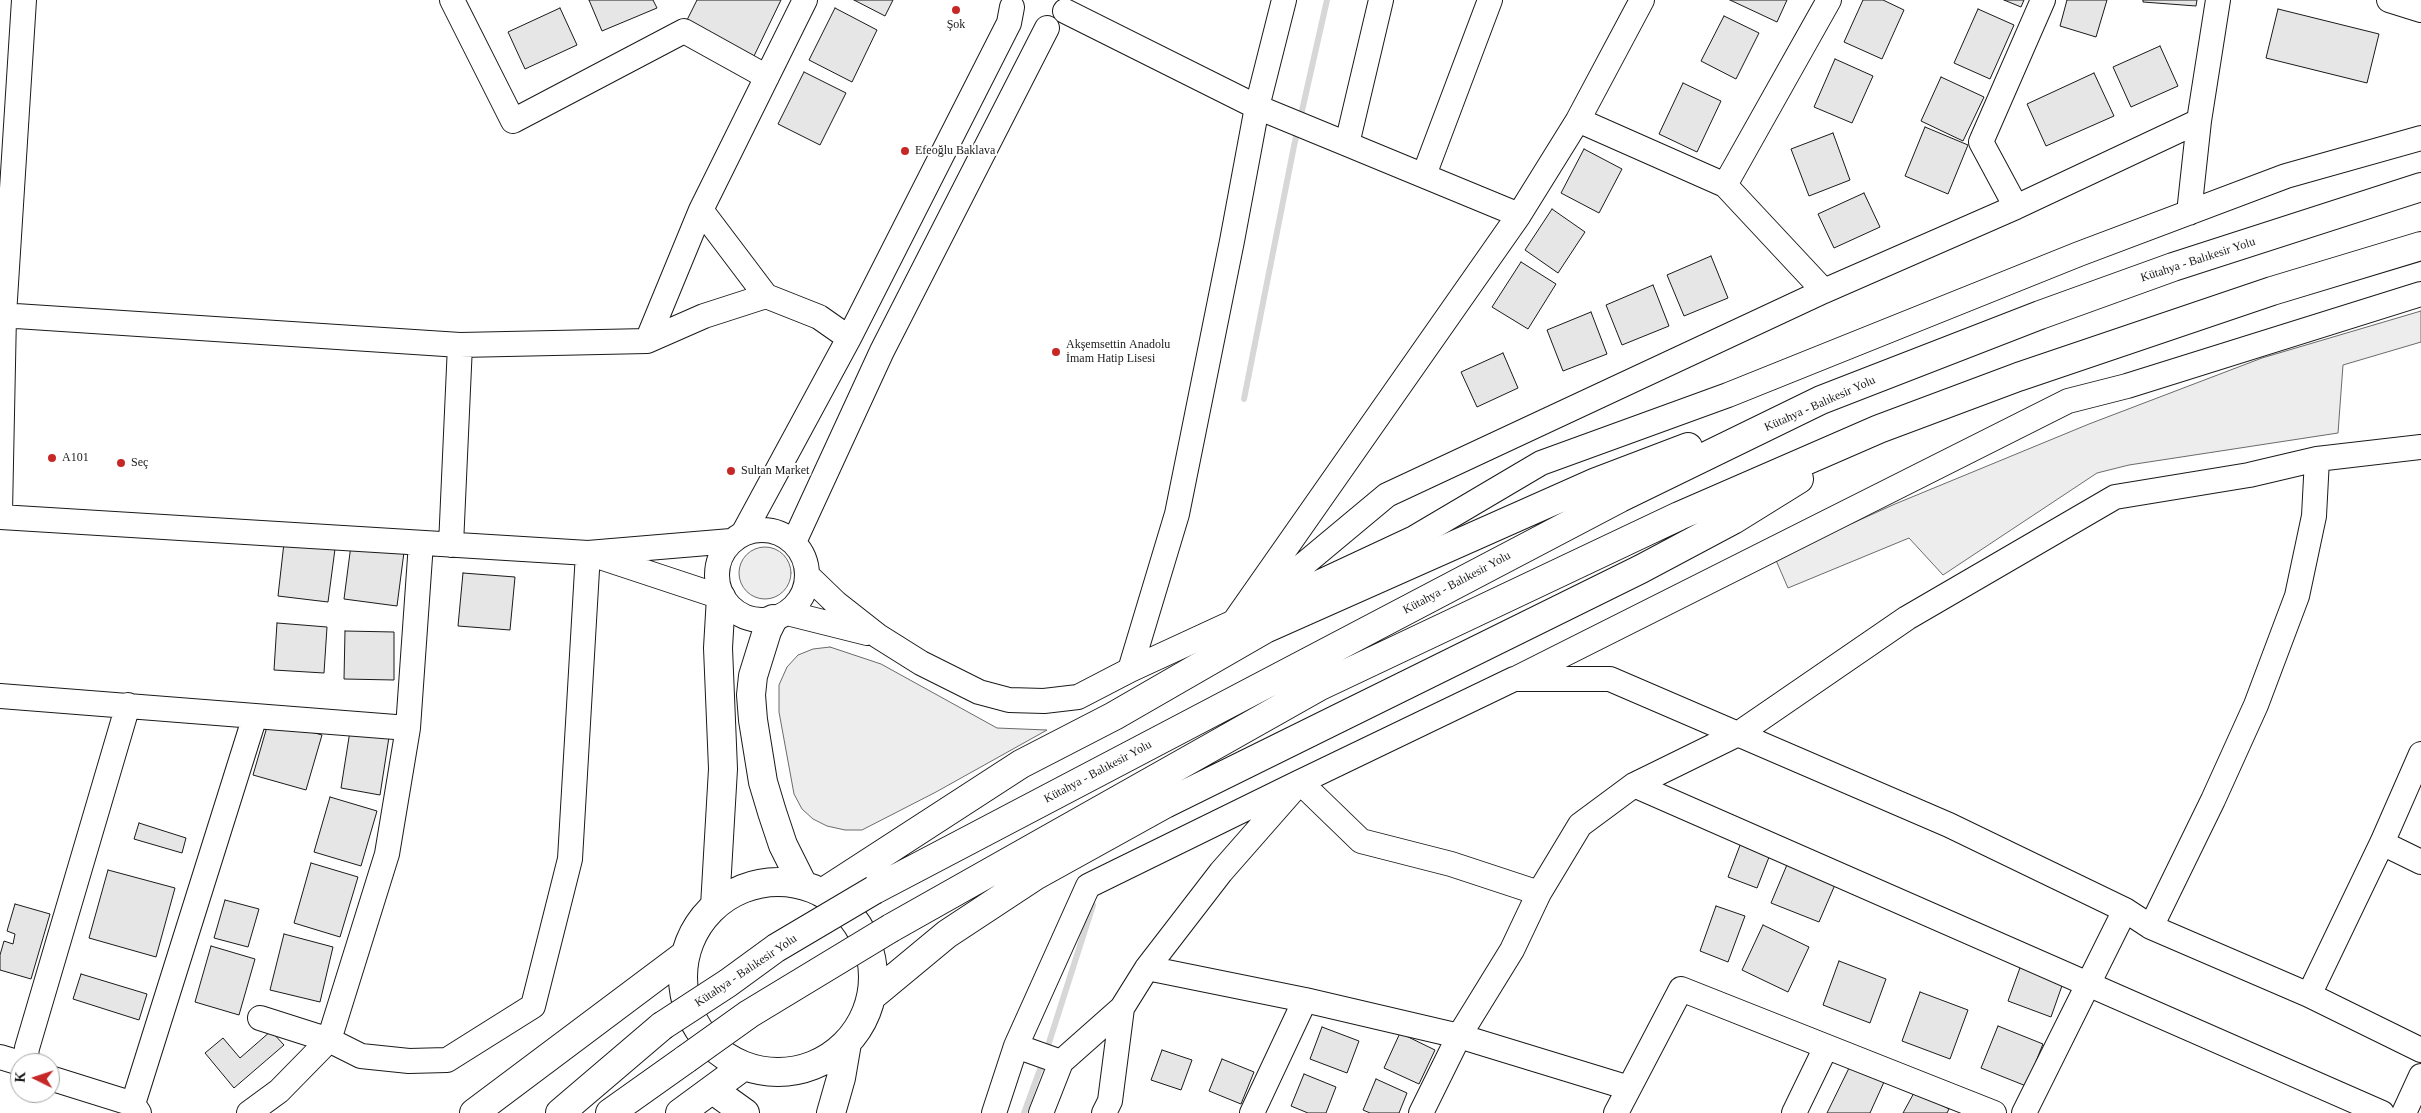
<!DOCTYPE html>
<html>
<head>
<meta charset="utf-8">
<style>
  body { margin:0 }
  #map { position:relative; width:2421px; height:1113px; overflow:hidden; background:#fff; font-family:"Times New Roman",serif }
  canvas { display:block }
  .north { position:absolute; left:10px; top:1053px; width:50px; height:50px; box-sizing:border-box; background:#fff; border:1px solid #a3a3a3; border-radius:50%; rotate:274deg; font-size:14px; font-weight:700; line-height:20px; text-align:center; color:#1a1a1a }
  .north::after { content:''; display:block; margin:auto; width:18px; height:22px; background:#c62828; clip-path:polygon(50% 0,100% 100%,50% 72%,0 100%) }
</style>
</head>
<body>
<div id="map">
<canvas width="2421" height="1113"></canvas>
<div class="north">K</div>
</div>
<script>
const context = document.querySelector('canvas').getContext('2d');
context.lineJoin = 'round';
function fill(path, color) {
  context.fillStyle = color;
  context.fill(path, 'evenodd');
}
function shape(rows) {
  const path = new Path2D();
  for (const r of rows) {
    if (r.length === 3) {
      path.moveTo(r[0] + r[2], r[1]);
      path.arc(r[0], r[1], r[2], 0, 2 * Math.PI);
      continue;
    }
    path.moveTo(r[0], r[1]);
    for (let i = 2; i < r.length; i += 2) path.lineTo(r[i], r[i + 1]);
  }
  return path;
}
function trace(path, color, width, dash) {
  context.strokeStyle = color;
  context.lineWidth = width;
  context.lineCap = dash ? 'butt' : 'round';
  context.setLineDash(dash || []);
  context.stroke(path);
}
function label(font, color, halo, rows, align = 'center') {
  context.font = font + ' "Times New Roman",serif';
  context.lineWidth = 4;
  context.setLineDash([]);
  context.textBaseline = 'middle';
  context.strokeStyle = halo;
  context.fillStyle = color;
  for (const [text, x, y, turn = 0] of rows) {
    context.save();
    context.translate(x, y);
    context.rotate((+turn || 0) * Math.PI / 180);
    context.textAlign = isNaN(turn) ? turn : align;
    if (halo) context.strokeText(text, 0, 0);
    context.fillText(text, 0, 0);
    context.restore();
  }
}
const built = shape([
  [2421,311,2421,342,2343,365,2338,433,2129,465,2097,473,1943,575,1909,538,1788,588,1775,558,1895,504,2089,424,2262,358,2421,311],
  [765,573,26],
  [830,647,881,664,997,728,1047,730,936,792,862,830,845,830,827,826,813,819,802,809,794,794,779,712,779,685,787,667,798,655,813,649,830,647]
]);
const stream = shape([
  [1244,399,1294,146,1327,0],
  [1046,1052,1093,905],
  [1024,1113,1043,1061]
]);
const building = shape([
  [589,0,653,0,657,8,602,31,589,0],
  [697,0,781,0,754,56,686,22,697,0],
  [854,0,893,0,885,16,854,0],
  [1730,0,1787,0,1777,22,1730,0],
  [1863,0,1883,0,1904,10,1882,59,1844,42,1863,0],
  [2004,0,2024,0,2021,7,2004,0],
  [2067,0,2107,0,2096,37,2060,26,2067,0],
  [2143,0,2197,0,2196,6,2143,2,2143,0],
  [560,8,577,45,525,69,508,32,560,8],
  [835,8,877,30,852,82,809,60,835,8],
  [1978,9,2014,25,1990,79,1954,63,1978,9],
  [2278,9,2379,34,2367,83,2266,58,2278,9],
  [1724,16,1759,33,1736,79,1701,61,1724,16],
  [2160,46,2178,86,2131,107,2113,67,2160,46],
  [1835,59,1873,76,1852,123,1814,107,1835,59],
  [804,72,846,93,820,145,778,124,804,72],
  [2094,73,2114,116,2046,146,2027,104,2094,73],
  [1941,77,1984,97,1963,141,1921,121,1941,77],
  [1683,83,1721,101,1697,152,1659,134,1683,83],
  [1925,127,1968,145,1948,194,1905,176,1925,127],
  [1833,133,1850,180,1809,196,1791,149,1833,133],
  [1584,149,1622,169,1599,213,1561,193,1584,149],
  [1864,193,1880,227,1834,248,1818,214,1864,193],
  [1552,209,1585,232,1558,273,1525,250,1552,209],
  [1711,256,1728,298,1684,316,1667,275,1711,256],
  [1521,262,1556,284,1528,329,1492,307,1521,262],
  [1653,285,1669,326,1622,345,1606,305,1653,285],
  [1591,312,1607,354,1563,371,1547,330,1591,312],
  [1503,353,1518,388,1477,407,1461,372,1503,353],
  [284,543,335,549,328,602,278,596,284,543],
  [351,545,404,552,397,606,344,599,351,545],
  [463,573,515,577,510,630,458,626,463,573],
  [277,623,327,627,324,673,274,670,277,623],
  [345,631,394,632,394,680,344,679,345,631],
  [269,720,322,735,306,790,253,775,269,720],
  [350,731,389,737,380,795,341,788,350,731],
  [330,797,377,811,361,866,314,852,330,797],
  [139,823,186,838,182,853,134,839,139,823],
  [1742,840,1771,852,1757,888,1728,877,1742,840],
  [1789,860,1837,880,1819,922,1771,903,1789,860],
  [311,863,358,877,340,937,294,923,311,863],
  [108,870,175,888,156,957,89,938,108,870],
  [225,900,259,909,248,947,214,938,225,900],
  [15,904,50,914,31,979,0,970,0,955,4,941,13,944,15,934,7,931,15,904],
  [1716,906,1745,916,1728,962,1700,951,1716,906],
  [1763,925,1809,947,1788,992,1742,970,1763,925],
  [284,934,333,947,320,1002,270,990,284,934],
  [211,946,255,959,239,1015,195,1002,211,946],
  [1839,961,1886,979,1870,1023,1823,1005,1839,961],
  [2021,965,2064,980,2051,1017,2008,1001,2021,965],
  [81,974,147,994,139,1020,73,999,81,974],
  [1920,992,1968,1010,1950,1059,1902,1041,1920,992],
  [1998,1026,2043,1044,2026,1086,1981,1068,1998,1026],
  [1322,1027,1359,1041,1347,1073,1310,1059,1322,1027],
  [271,1031,284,1045,234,1088,205,1053,223,1038,240,1058,271,1031],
  [1400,1033,1435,1050,1419,1084,1384,1068,1400,1033],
  [1162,1050,1192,1060,1181,1090,1151,1080,1162,1050],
  [1222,1059,1254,1072,1241,1104,1209,1091,1222,1059],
  [1850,1066,1884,1082,1870,1113,1827,1113,1850,1066],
  [1304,1074,1336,1087,1326,1113,1308,1113,1291,1106,1304,1074],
  [1376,1079,1407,1093,1399,1113,1370,1113,1363,1110,1376,1079],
  [1915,1091,1949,1109,1947,1113,1903,1113,1915,1091]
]);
const minor = shape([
  [452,0,513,121,684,31,767,77],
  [1381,0,1347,144,1519,215],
  [2389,0,2421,10],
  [1065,11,1257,107,1347,144],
  [1578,120,1725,185,1824,291],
  [1424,175,1490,0],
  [1725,185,1829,0],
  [2016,207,1981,142,2043,0],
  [701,210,766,296,819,317,849,338],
  [2189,213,2199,121,2218,0],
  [0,315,460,345,647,341,704,316,766,296],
  [647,341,701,210,805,0],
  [0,512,4,315,24,0],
  [0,517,588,553,731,541],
  [762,575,45],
  [744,532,849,338,1009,23,1012,7],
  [794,542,882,351,1047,28],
  [451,545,460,345],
  [597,556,721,597],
  [807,575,836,603,878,636,921,663,979,692,1009,700,1044,701,1078,697,1130,670,1234,622,1519,215,1578,120,1642,0],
  [1261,600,1387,495,1824,291,2016,207,2199,121],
  [787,613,867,633],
  [1234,622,1414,538,1541,463,1728,395,2079,254,2286,176,2421,138],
  [1130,670,1177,514,1232,241,1257,107,1284,0],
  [1519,677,2068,401,2127,386,2421,294],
  [0,696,255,716],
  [1634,785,2382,1113],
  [2382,843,2421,862],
  [2151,927,2213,800,2256,705,2297,596,2314,516,2317,459],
  [1147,968,1305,1000,1459,1036,1629,1088],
  [2309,995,2382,843,2421,754],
  [260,1018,329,1040,361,1056,409,1061,447,1060,533,1006,570,859,588,553],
  [1016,1046,1061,1062],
  [0,1057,20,1063],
  [25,1063,27,1048,128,705],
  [50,1078,133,1104,139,1113],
  [133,1104,255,716,408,728],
  [249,1113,279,1091,329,1040,387,854,408,728,421,543],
  [994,1113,1016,1046,1088,886,1300,782,1361,841,1451,864,1539,893],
  [1041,1113,1061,1062,1122,1008,1147,968,1221,872,1300,782,1514,679,1610,679,1949,825,2125,910,2151,927,2309,995,2421,1050],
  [1104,1113,1110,1101,1122,1008],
  [1252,1113,1305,1000],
  [1421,1113,1459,1036,1512,950,1539,893,1580,825,1634,785,1738,734,1907,618,2115,497,2249,475,2317,459,2421,447],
  [1616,1113,1681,989,1994,1113],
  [1794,1113,1826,1047],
  [2024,1113,2125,910],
  [2404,1113,2421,1076]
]);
const highway = shape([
  [773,619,767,631,753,676,751,695,753,720,763,782,772,812,783,845,803,885],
  [778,977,95],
  [874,890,1620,498,1821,400,2040,315,2173,267,2421,187],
  [822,893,1021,764,1114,716,1265,629,1596,482,1688,447],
  [715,906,723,769,718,648,721,597],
  [891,928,1320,686,1679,516,1879,429,2018,377,2272,291,2421,246],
  [871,997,947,934,1035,876,1165,804,1641,569,1733,520,1799,479],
  [713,1090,745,1113],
  [474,1113,686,954],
  [560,1113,662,1026],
  [610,1113,686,1059],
  [680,1113,744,1066],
  [831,1113,841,1078,847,1043]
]);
const highwayBridge = shape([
  [662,1026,728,983,776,948,874,890],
  [686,1059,749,1014,891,928]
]);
const markers = [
  [956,10,5,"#c62828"],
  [905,151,5,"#c62828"],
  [1056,352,5,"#c62828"],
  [52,458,5,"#c62828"],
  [121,463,5,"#c62828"],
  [731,471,5,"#c62828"]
];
const poiNames = [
  ["Şok",956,25,"center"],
  ["Efeoğlu Baklava",915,151],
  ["Akşemsettin Anadolu",1066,345],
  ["İmam Hatip Lisesi",1066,359],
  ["A101",62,458],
  ["Seç",131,463],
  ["Sultan Market",741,471]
];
const streetNames = [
  ["Kütahya - Balıkesir Yolu",2198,260,-18],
  ["Kütahya - Balıkesir Yolu",1820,404,-24],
  ["Kütahya - Balıkesir Yolu",1457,583,-28],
  ["Kütahya - Balıkesir Yolu",1098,772,-28],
  ["Kütahya - Balıkesir Yolu",746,971,-34]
];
fill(built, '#ededed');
trace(built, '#6a6a6a', 1);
trace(stream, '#d7d7d7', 6);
fill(building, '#e6e6e6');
trace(building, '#1a1a1a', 1);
trace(minor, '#1a1a1a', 26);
trace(highway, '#1a1a1a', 30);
trace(minor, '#fff', 24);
trace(highway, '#fff', 28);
trace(highwayBridge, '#1a1a1a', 30, []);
trace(highwayBridge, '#fff', 28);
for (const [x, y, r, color] of markers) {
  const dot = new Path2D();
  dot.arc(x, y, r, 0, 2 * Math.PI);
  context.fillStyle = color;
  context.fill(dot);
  trace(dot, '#fff', 2);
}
label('12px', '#1a1a1a', '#fff', poiNames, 'left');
label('12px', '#1a1a1a', '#fff', streetNames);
</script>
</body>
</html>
